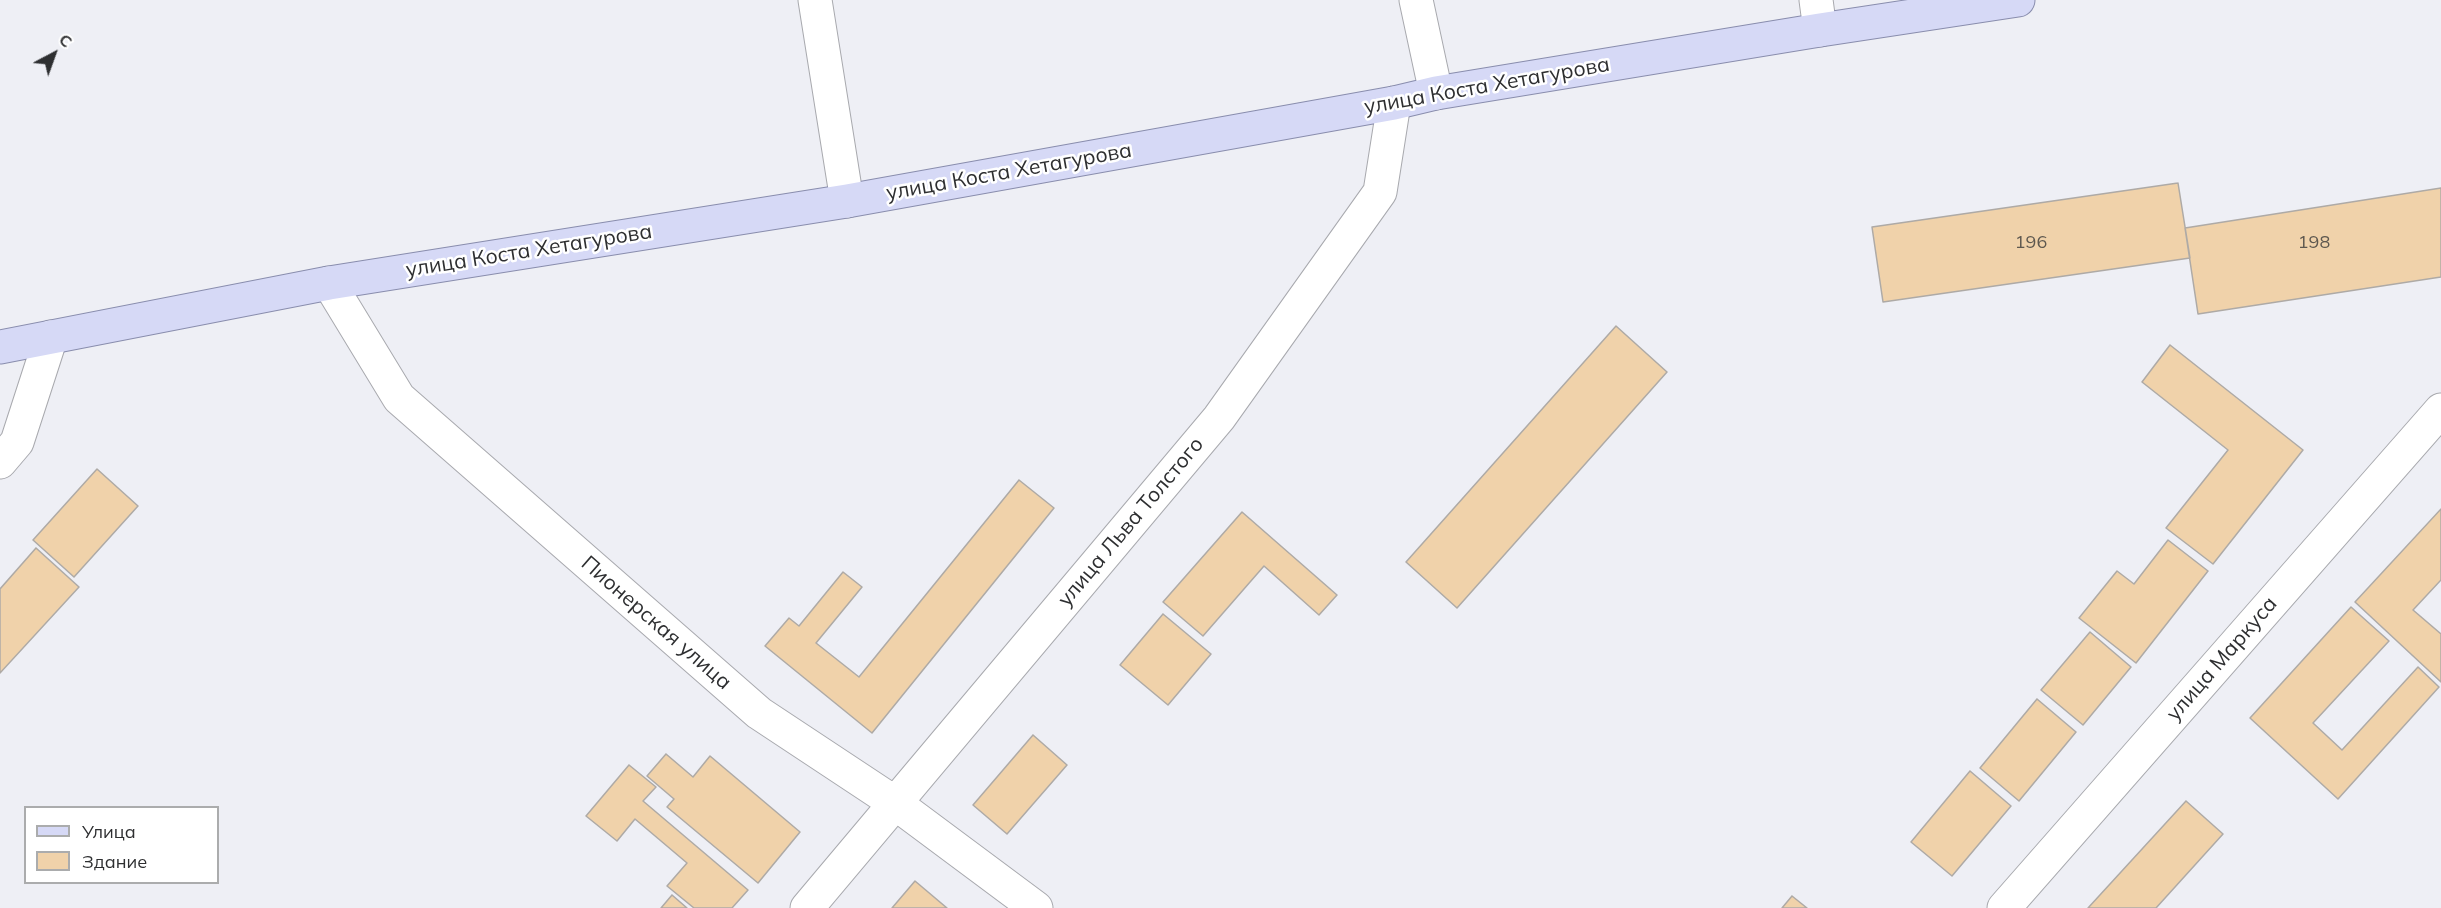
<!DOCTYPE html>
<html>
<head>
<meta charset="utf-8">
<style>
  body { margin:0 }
  #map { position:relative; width:2441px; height:908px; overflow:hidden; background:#eeeff5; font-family:Mulish,sans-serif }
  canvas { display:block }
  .legend { position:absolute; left:24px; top:806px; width:195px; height:78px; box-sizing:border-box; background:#fff; border:2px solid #abacad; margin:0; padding:8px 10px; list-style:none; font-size:18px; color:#2e2f31 }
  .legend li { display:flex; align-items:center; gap:12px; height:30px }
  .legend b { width:30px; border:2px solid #abacad }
  .north { position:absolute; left:24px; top:24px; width:60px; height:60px; -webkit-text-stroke:4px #fff; paint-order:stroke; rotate:41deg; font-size:16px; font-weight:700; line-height:24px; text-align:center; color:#2e2f31 }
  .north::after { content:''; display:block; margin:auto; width:21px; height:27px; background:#2e2f31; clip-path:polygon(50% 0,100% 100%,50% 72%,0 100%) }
</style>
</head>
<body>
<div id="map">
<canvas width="2441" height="908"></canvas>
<ul class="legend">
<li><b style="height:8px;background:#d6d9f6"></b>Улица</li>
<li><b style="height:16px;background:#f0d2aa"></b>Здание</li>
</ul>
<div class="north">С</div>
</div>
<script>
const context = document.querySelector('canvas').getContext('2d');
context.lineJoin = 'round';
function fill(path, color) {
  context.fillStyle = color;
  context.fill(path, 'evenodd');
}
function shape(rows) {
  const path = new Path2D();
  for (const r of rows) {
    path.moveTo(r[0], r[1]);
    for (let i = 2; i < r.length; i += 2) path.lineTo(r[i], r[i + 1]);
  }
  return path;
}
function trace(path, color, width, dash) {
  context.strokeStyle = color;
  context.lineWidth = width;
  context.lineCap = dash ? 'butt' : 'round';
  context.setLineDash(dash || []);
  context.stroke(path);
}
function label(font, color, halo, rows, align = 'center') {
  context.font = font + ' Mulish,sans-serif';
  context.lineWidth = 5;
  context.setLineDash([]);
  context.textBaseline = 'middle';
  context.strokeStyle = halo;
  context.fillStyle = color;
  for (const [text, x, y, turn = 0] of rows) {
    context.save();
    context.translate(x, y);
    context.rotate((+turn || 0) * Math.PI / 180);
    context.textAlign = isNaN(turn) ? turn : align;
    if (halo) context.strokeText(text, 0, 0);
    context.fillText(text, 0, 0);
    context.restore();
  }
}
const building = shape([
  [2178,183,2190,258,1883,302,1872,227,2178,183],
  [2441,188,2441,277,2198,314,2185,228,2441,188],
  [1616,326,1667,372,1457,608,1406,562,1616,326],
  [2170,345,2303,450,2213,564,2166,528,2228,450,2142,382,2170,345],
  [97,469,138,506,74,577,33,540,97,469],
  [1019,480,1054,508,872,733,765,646,789,618,799,626,843,572,862,587,816,643,859,677,1019,480],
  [2441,509,2441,580,2413,610,2441,634,2441,682,2355,602,2441,509],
  [1242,512,1337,595,1319,615,1264,566,1203,636,1163,602,1242,512],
  [2168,540,2208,571,2136,663,2079,618,2117,571,2134,584,2168,540],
  [36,548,79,587,0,673,0,589,36,548],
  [2351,607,2389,641,2313,723,2342,750,2418,667,2439,687,2338,799,2250,718,2351,607],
  [1163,614,1211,654,1168,705,1120,665,1163,614],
  [2090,632,2131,667,2083,725,2041,690,2090,632],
  [2037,699,2076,732,2019,801,1980,768,2037,699],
  [1033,735,1067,765,1007,834,973,805,1033,735],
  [666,754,693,777,710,756,800,832,758,883,667,807,674,799,647,776,666,754],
  [629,765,656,787,643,801,748,890,732,908,694,908,667,886,687,863,635,819,617,841,586,816,629,765],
  [1970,771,2011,806,1952,876,1911,842,1970,771],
  [2186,801,2223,834,2156,908,2088,908,2186,801],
  [915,881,947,908,892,908,915,881],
  [672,895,687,908,661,908,672,895],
  [1792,896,1807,908,1782,908,1792,896]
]);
const minor = shape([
  [815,0,847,201],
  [1416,0,1436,93],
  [1816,0,1820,30],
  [329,283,399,398,759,713,895,803,1036,908],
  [0,462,17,442,51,337],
  [807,908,1219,418,1380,192,1394,103],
  [2004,908,2441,410]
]);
const major = shape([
  [0,347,329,283,847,201,1394,103,1436,93,1820,30,2018,0]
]);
const numberNames = [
  ["196",2031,243],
  ["198",2314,243]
];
const streetNames = [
  ["улица Коста Хетагурова",1487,86,-10],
  ["улица Коста Хетагурова",1009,172,-10],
  ["улица Коста Хетагурова",529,251,-9],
  ["улица Льва Толстого",1131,522,-50],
  ["Пионерская улица",656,623,41],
  ["улица Маркуса",2222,659,-49]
];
fill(building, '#f0d2aa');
trace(building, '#aeaaa6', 1.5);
trace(minor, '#a8a9ae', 35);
trace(major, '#898dad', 35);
trace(minor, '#fff', 33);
trace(major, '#d6d9f6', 33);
label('18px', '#5e584f', null, numberNames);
label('21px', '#2e2f31', '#fff', streetNames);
</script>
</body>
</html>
